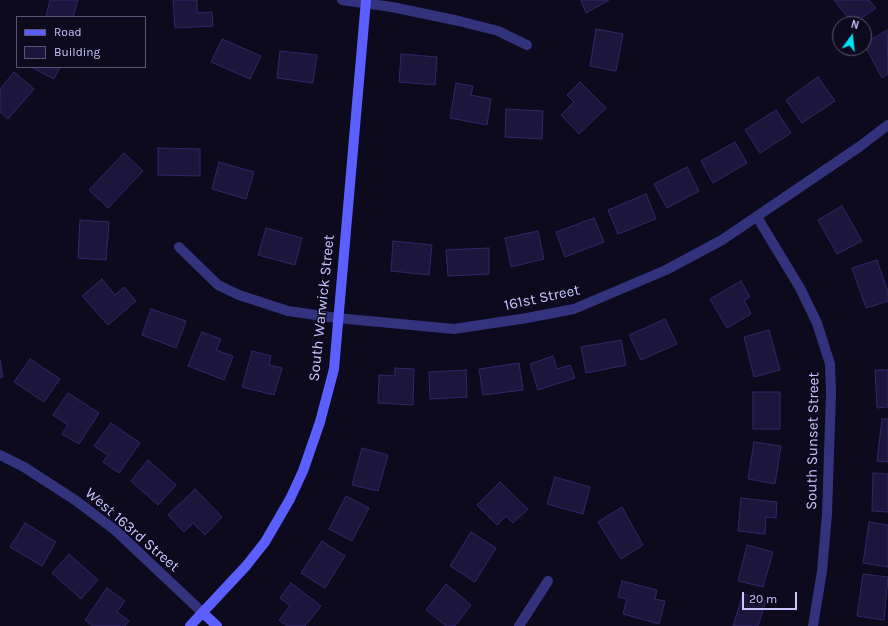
<!DOCTYPE html>
<html>
<head>
<meta charset="utf-8">
<style>
  body { margin:0 }
  #map { position:relative; width:888px; height:626px; overflow:hidden; background:#0c0a1c; font-family:Karla,sans-serif }
  canvas { display:block }
  .legend { position:absolute; left:16px; top:16px; width:130px; height:52px; box-sizing:border-box; background:#0c0a1c; border:1px solid #585577; margin:0; padding:5px 7px; list-style:none; font-size:12px; color:#c9c5ff }
  .legend li { display:flex; align-items:center; gap:8px; height:20px }
  .legend b { width:20px; border:1px solid #585577 }
  .north { position:absolute; left:832px; top:16px; width:40px; height:40px; box-sizing:border-box; background:#0c0a1c; border:1px solid #585577; border-radius:50%; rotate:15deg; font-size:11px; font-weight:700; line-height:16px; text-align:center; color:#c9c5ff }
  .north::after { content:''; display:block; margin:auto; width:14px; height:18px; background:#00e2f0; clip-path:polygon(50% 0,100% 100%,50% 72%,0 100%) }
  .scale { position:absolute; left:742px; top:592px; width:55px; height:18px; box-sizing:border-box; border:2px solid #c9c5ff; border-top:0; padding-left:5px; font-size:12px; line-height:14px; white-space:nowrap; color:#c9c5ff; -webkit-text-stroke:3px #0c0a1c; paint-order:stroke }
</style>
</head>
<body>
<div id="map">
<canvas width="888" height="626"></canvas>
<ul class="legend">
<li><b style="height:5px;background:#5c5fff"></b>Road</li>
<li><b style="height:11px;background:#1c163d"></b>Building</li>
</ul>
<div class="north">N</div>
<div class="scale">20 m</div>
</div>
<script>
const context = document.querySelector('canvas').getContext('2d');
context.lineJoin = 'round';
function fill(path, color) {
  context.fillStyle = color;
  context.fill(path, 'evenodd');
}
function shape(rows) {
  const path = new Path2D();
  for (const r of rows) {
    path.moveTo(r[0], r[1]);
    for (let i = 2; i < r.length; i += 2) path.lineTo(r[i], r[i + 1]);
  }
  return path;
}
function trace(path, color, width, dash) {
  context.strokeStyle = color;
  context.lineWidth = width;
  context.lineCap = dash ? 'butt' : 'round';
  context.setLineDash(dash || []);
  context.stroke(path);
}
function label(font, color, halo, rows, align = 'center') {
  context.font = font + ' Karla,sans-serif';
  context.lineWidth = 3;
  context.setLineDash([]);
  context.textBaseline = 'middle';
  context.strokeStyle = halo;
  context.fillStyle = color;
  for (const [text, x, y, turn = 0] of rows) {
    context.save();
    context.translate(x, y);
    context.rotate((+turn || 0) * Math.PI / 180);
    context.textAlign = isNaN(turn) ? turn : align;
    if (halo) context.strokeText(text, 0, 0);
    context.fillText(text, 0, 0);
    context.restore();
  }
}
const building = shape([
  [50,0,78,0,73,17,46,17,50,0],
  [173,0,197,0,197,13,212,12,213,26,175,28,173,0],
  [581,0,609,0,586,13,581,0],
  [834,0,869,0,876,8,853,24,834,0],
  [596,29,623,34,616,71,590,66,596,29],
  [887,30,888,74,882,78,864,44,887,30],
  [222,39,261,56,250,79,211,62,222,39],
  [280,51,317,55,313,83,277,78,280,51],
  [401,54,437,57,435,85,399,82,401,54],
  [31,67,60,67,54,79,31,67],
  [14,72,34,89,8,119,0,112,0,89,14,72],
  [818,77,835,101,802,123,786,100,818,77],
  [580,82,606,108,579,134,561,115,574,102,567,95,580,82],
  [456,83,473,86,471,95,491,99,487,125,450,118,456,83],
  [506,109,543,111,542,139,505,137,506,109],
  [776,110,791,133,760,153,745,130,776,110],
  [735,142,747,163,713,183,701,161,735,142],
  [158,148,200,149,200,176,158,175,158,148],
  [124,153,143,171,108,208,89,190,124,153],
  [219,162,254,172,246,199,212,189,219,162],
  [687,167,699,191,667,208,654,184,687,167],
  [646,194,656,219,618,234,608,210,646,194],
  [842,206,862,241,837,254,818,220,842,206],
  [594,218,604,242,565,257,556,232,594,218],
  [80,220,109,222,106,260,78,258,80,220],
  [266,228,302,238,295,265,258,255,266,228],
  [538,231,544,259,511,267,505,238,538,231],
  [393,241,432,245,429,275,391,271,393,241],
  [489,248,489,274,448,276,446,250,489,248],
  [877,260,888,292,888,301,866,308,852,268,877,260],
  [102,279,115,295,124,287,136,301,108,325,82,296,102,279],
  [741,281,750,297,744,300,751,314,727,328,710,299,741,281],
  [151,309,186,321,176,348,142,335,151,309],
  [665,319,677,344,641,360,629,335,665,319],
  [769,330,780,370,754,377,744,337,769,330],
  [202,332,221,339,216,350,233,356,224,380,188,366,202,332],
  [621,340,626,365,586,373,581,347,621,340],
  [252,351,271,356,269,365,282,368,274,395,242,387,252,351],
  [553,356,557,369,570,365,575,378,538,390,530,364,553,356],
  [30,359,60,379,44,402,14,382,30,359],
  [0,360,3,377,0,378,0,360],
  [519,363,523,390,483,395,479,369,519,363],
  [395,368,414,369,413,405,378,403,379,375,395,376,395,368],
  [466,370,467,397,430,399,429,372,466,370],
  [875,370,888,370,888,407,877,408,875,370],
  [753,392,780,392,780,429,753,429,753,392],
  [68,393,99,413,79,444,62,434,68,425,53,415,68,393],
  [882,419,888,419,888,462,877,461,882,419],
  [111,423,140,443,119,473,103,462,108,455,94,446,111,423],
  [754,442,781,446,775,484,748,479,754,442],
  [362,448,388,455,378,491,352,485,362,448],
  [148,460,176,485,158,505,131,481,148,460],
  [873,473,888,474,888,512,872,511,873,473],
  [555,477,590,487,583,514,547,504,555,477],
  [500,482,528,509,513,523,506,516,497,525,477,505,500,482],
  [195,489,222,517,205,535,193,523,184,532,168,515,195,489],
  [346,496,369,508,352,541,329,529,346,496],
  [741,498,777,502,776,518,766,517,765,534,738,531,741,498],
  [622,507,643,545,621,559,598,522,622,507],
  [869,522,888,525,888,567,863,563,869,522],
  [25,523,56,542,42,566,10,547,25,523],
  [471,532,496,548,475,582,450,566,471,532],
  [322,541,345,556,325,588,301,573,322,541],
  [747,545,773,552,763,587,738,581,747,545],
  [69,554,98,580,81,599,52,573,69,554],
  [863,574,888,577,884,620,857,616,863,574],
  [622,581,657,590,655,599,665,601,659,624,623,614,627,599,618,597,622,581],
  [291,583,321,606,305,626,287,626,279,620,290,606,280,598,291,583],
  [446,584,471,605,455,626,446,626,426,610,446,584],
  [107,588,125,601,117,612,129,621,125,626,93,626,85,620,107,588],
  [743,594,766,601,758,626,733,626,743,594]
]);
const street = shape([
  [342,0,392,7,459,21,498,31,527,45],
  [757,217,800,288,817,323,830,364,831,393,827,514,822,571,813,626],
  [179,247,218,285,239,295,288,311,337,318,454,329,527,318,574,309,666,270,722,240,859,147,888,125],
  [0,455,24,467,75,500,115,530,203,613],
  [519,626,548,581]
]);
const secondary = shape([
  [203,613,217,626],
  [190,626,246,566,265,542,290,499,303,471,320,422,334,369,366,0]
]);
const streetNames = [
  ["161st Street",542,298,-12],
  ["South Warwick Street",322,308,-84],
  ["South Sunset Street",813,441,-89],
  ["West 163rd Street",132,530,41]
];
fill(building, '#1c163d');
trace(building, '#31276a', 1);
trace(street, '#33337d', 10);
trace(secondary, '#5c5fff', 10);
label('15px', '#c9c5ff', '#0c0a1c', streetNames);
</script>
</body>
</html>
